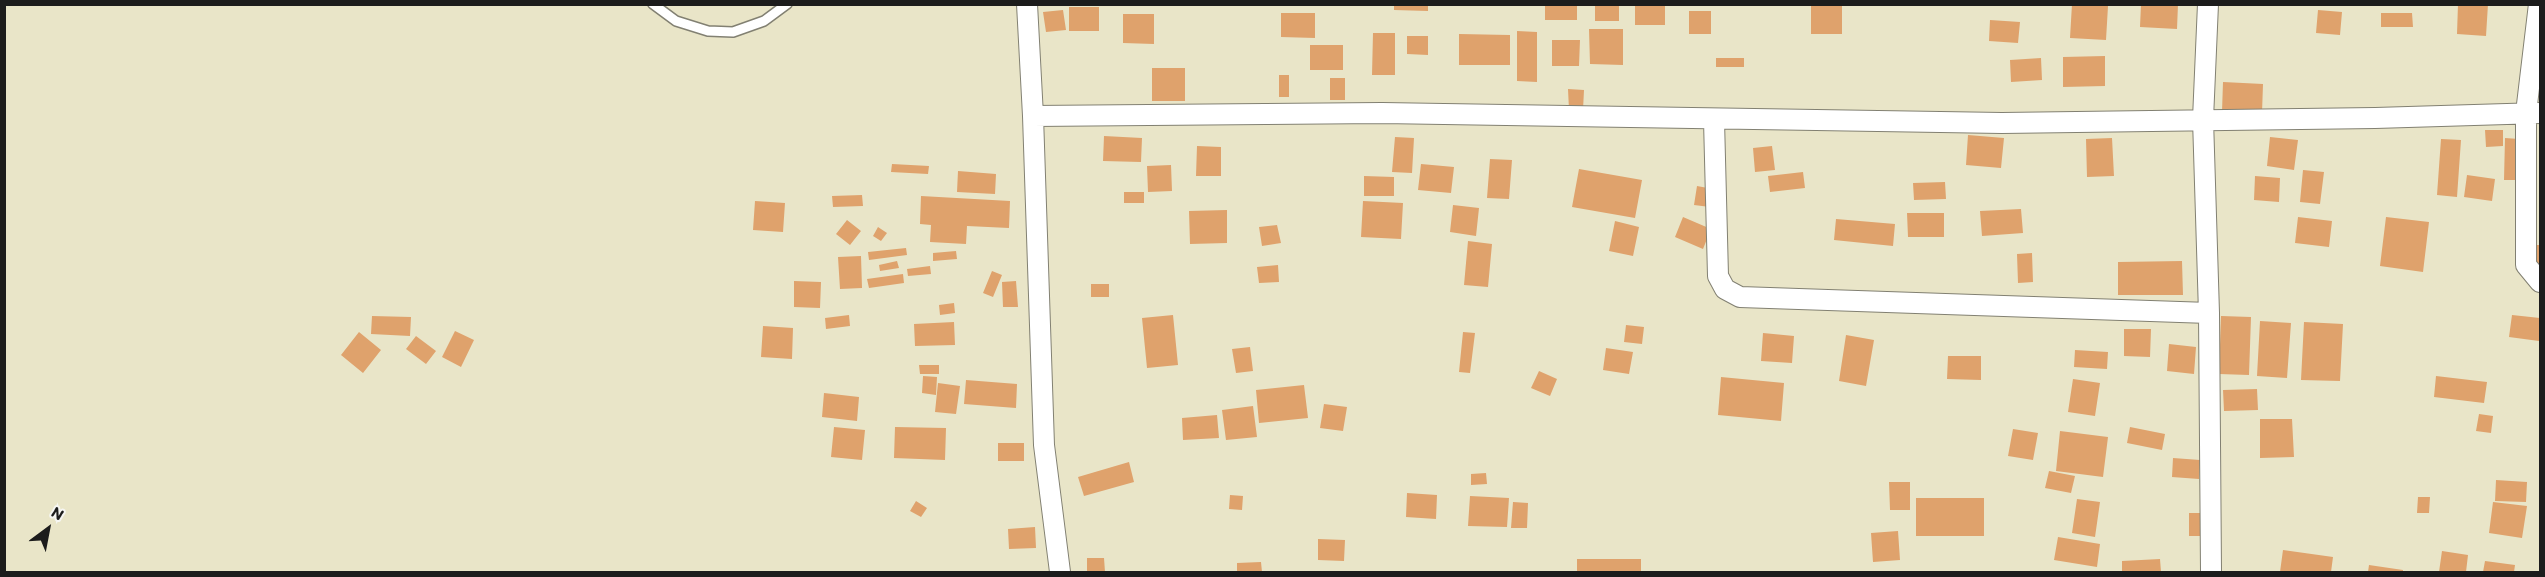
<!DOCTYPE html>
<html>
<head>
<meta charset="utf-8">
<style>
  body { margin:0 }
  #map { position:relative; width:2545px; height:577px; overflow:hidden; background:#e9e5c8; font-family:Itim,sans-serif }
  canvas { display:block }
  .frame { position:absolute; inset:0; border:6px solid #1c1c1c; pointer-events:none }
  .north { position:absolute; left:18px; top:499px; width:60px; height:60px; -webkit-text-stroke:4px #f6f6f2; paint-order:stroke; rotate:32deg; font-size:16px; font-weight:700; line-height:24px; text-align:center; color:#1c1c1c }
  .north::after { content:''; display:block; margin:auto; width:21px; height:27px; background:#1c1c1c; clip-path:polygon(50% 0,100% 100%,50% 72%,0 100%) }
</style>
</head>
<body>
<div id="map">
<canvas width="2545" height="577"></canvas>
<div class="frame"></div>
<div class="north">N</div>
</div>
<script>
const context = document.querySelector('canvas').getContext('2d');
context.lineJoin = 'round';
function fill(path, color) {
  context.fillStyle = color;
  context.fill(path, 'evenodd');
}
function shape(rows) {
  const path = new Path2D();
  for (const r of rows) {
    path.moveTo(r[0], r[1]);
    for (let i = 2; i < r.length; i += 2) path.lineTo(r[i], r[i + 1]);
  }
  return path;
}
function trace(path, color, width, dash) {
  context.strokeStyle = color;
  context.lineWidth = width;
  context.lineCap = dash ? 'butt' : 'round';
  context.setLineDash(dash || []);
  context.stroke(path);
}
const building = shape([
  [1394,4,1428,4,1428,11,1394,10],
  [1545,4,1577,4,1577,20,1545,20],
  [1595,4,1619,4,1619,21,1595,21],
  [1635,4,1665,4,1665,25,1635,25],
  [2072,4,2108,6,2106,40,2070,38],
  [2141,4,2178,4,2177,29,2140,27],
  [2458,4,2488,4,2486,36,2457,34],
  [1811,6,1842,6,1842,34,1811,34],
  [1069,7,1099,7,1099,31,1069,31],
  [1063,10,1066,30,1046,32,1043,12],
  [2318,10,2342,12,2340,35,2316,33],
  [1689,11,1711,11,1711,34,1689,34],
  [1281,13,1315,13,1315,38,1281,37],
  [2381,13,2412,13,2413,27,2381,27],
  [1123,14,1154,14,1154,44,1123,43],
  [1990,20,2020,22,2018,43,1989,41],
  [1589,29,1623,29,1623,65,1590,64],
  [1517,31,1537,32,1537,82,1517,81],
  [1373,33,1395,33,1395,75,1372,75],
  [1459,34,1510,35,1510,65,1459,65],
  [1407,36,1428,36,1428,55,1407,54],
  [1552,40,1580,40,1579,66,1552,66],
  [1310,45,1343,45,1343,70,1310,70],
  [2105,56,2105,86,2063,87,2063,57],
  [1716,58,1744,58,1744,67,1716,67],
  [2041,58,2042,80,2011,82,2010,60],
  [1152,68,1185,68,1185,101,1152,101],
  [1279,75,1289,75,1289,97,1279,97],
  [1330,78,1345,78,1345,100,1330,100],
  [2223,82,2263,84,2262,113,2222,112],
  [1568,89,1584,90,1583,110,1569,110],
  [2485,130,2503,130,2503,146,2486,147],
  [1968,135,2004,138,2001,168,1966,165],
  [1104,136,1142,138,1141,162,1103,161],
  [1395,137,1414,138,1412,173,1392,172],
  [2270,137,2298,140,2294,170,2267,166],
  [2112,138,2114,176,2087,177,2086,139],
  [2505,138,2519,139,2519,180,2504,180],
  [2441,139,2461,140,2457,197,2437,195],
  [1197,146,1221,147,1221,176,1196,176],
  [1772,146,1775,170,1755,172,1753,148],
  [1490,159,1512,160,1509,199,1487,198],
  [892,164,929,166,928,174,891,172],
  [1421,164,1454,167,1451,193,1418,190],
  [1171,165,1172,191,1148,192,1147,166],
  [1579,169,1642,180,1635,218,1572,207],
  [2303,170,2324,172,2320,204,2300,202],
  [958,171,996,174,995,194,957,192],
  [1803,172,1805,188,1770,192,1768,176],
  [2467,175,2495,179,2492,201,2464,197],
  [1364,176,1394,177,1394,196,1364,196],
  [2255,176,2280,178,2279,202,2254,200],
  [1945,182,1946,199,1914,200,1913,183],
  [1697,186,1713,189,1710,207,1694,205],
  [1124,192,1144,192,1144,203,1124,203],
  [862,195,863,206,833,207,832,196],
  [921,196,1010,201,1009,228,967,226,966,244,930,242,931,225,920,224],
  [755,201,785,203,783,232,753,230],
  [1363,201,1403,203,1401,239,1361,237],
  [1453,205,1479,208,1476,236,1450,232],
  [2021,209,2023,233,1982,236,1980,211],
  [1227,210,1227,243,1190,244,1189,211],
  [1907,213,1944,213,1944,237,1908,237],
  [1683,217,1711,229,1703,249,1675,237],
  [2298,217,2332,221,2329,247,2295,243],
  [2386,217,2429,222,2423,272,2380,266],
  [1836,219,1895,224,1893,246,1834,240],
  [847,220,861,231,850,245,836,234],
  [1615,221,1639,227,1633,256,1609,251],
  [1277,225,1281,243,1262,246,1259,227],
  [878,227,887,233,881,241,873,236],
  [1468,241,1492,244,1488,287,1464,285],
  [2536,245,2540,245,2540,268,2533,267],
  [906,248,907,255,869,260,868,252],
  [956,251,957,259,933,261,933,253],
  [2032,253,2033,282,2018,283,2017,254],
  [861,256,862,288,840,289,838,257],
  [897,261,899,268,880,271,879,265],
  [2182,261,2183,295,2118,295,2118,262],
  [1278,265,1279,282,1259,283,1257,267],
  [930,266,931,274,908,276,907,269],
  [992,271,1002,275,993,297,983,293],
  [903,274,904,283,869,288,867,279],
  [794,281,821,282,820,308,794,307],
  [1016,281,1018,307,1003,307,1002,282],
  [1091,284,1109,284,1109,297,1091,297],
  [954,303,955,313,940,315,939,305],
  [849,315,850,326,826,329,825,318],
  [1173,315,1178,365,1147,368,1142,318],
  [2512,315,2540,318,2539,341,2509,337],
  [372,316,411,317,410,336,371,334],
  [2221,316,2251,317,2249,375,2219,374],
  [2260,321,2291,323,2287,378,2257,376],
  [954,322,955,345,915,346,914,324],
  [2304,322,2343,324,2340,381,2301,380],
  [1626,325,1644,327,1642,344,1624,342],
  [763,326,793,328,792,359,761,357],
  [2124,329,2151,329,2150,357,2124,356],
  [455,331,474,340,461,367,442,357],
  [359,332,381,350,363,373,341,355],
  [1463,332,1475,333,1470,373,1459,372],
  [1763,333,1794,336,1792,363,1761,361],
  [1846,335,1874,340,1866,386,1839,381],
  [416,336,436,351,426,364,406,349],
  [2169,344,2196,347,2194,374,2167,371],
  [1250,347,1253,371,1236,373,1232,349],
  [1606,348,1633,352,1629,374,1603,370],
  [2075,350,2108,352,2107,369,2074,367],
  [1948,356,1981,356,1981,380,1947,379],
  [919,365,939,365,939,374,920,374],
  [1539,371,1557,379,1550,396,1531,388],
  [923,376,937,377,936,395,922,393],
  [2436,376,2487,382,2484,403,2434,397],
  [1721,377,1784,383,1781,421,1718,415],
  [2073,379,2100,383,2095,416,2068,412],
  [966,380,1017,384,1016,408,964,404],
  [938,383,960,386,956,414,935,412],
  [1304,385,1308,418,1259,423,1256,390],
  [2257,389,2258,410,2224,411,2223,390],
  [824,393,859,397,857,421,822,417],
  [1324,404,1347,407,1343,431,1320,428],
  [1253,406,1257,437,1226,440,1222,410],
  [2479,414,2493,416,2491,433,2476,431],
  [1217,415,1219,438,1183,440,1182,418],
  [2260,419,2292,419,2294,457,2260,458],
  [834,427,865,430,862,460,831,457],
  [895,427,946,428,945,460,894,458],
  [2130,427,2165,434,2162,450,2127,443],
  [2013,429,2038,433,2033,460,2008,456],
  [2060,431,2108,437,2103,477,2056,471],
  [998,443,1024,443,1024,461,998,461],
  [2173,458,2200,460,2199,479,2172,477],
  [1129,462,1134,482,1084,496,1078,477],
  [2049,471,2075,476,2071,493,2045,488],
  [1486,473,1487,484,1471,485,1471,474],
  [2496,480,2527,482,2526,502,2495,501],
  [1889,482,1910,482,1910,510,1890,510],
  [1407,493,1437,495,1436,519,1406,517],
  [1230,495,1243,496,1242,510,1229,509],
  [1470,496,1509,498,1507,527,1468,526],
  [2418,497,2430,497,2429,513,2417,513],
  [1916,498,1984,498,1984,536,1916,536],
  [2077,499,2100,502,2095,537,2072,533],
  [916,501,927,508,921,517,910,511],
  [1513,502,1528,503,1527,528,1511,528],
  [2493,502,2527,506,2522,538,2489,533],
  [2189,513,2206,513,2206,536,2189,536],
  [1035,527,1036,548,1009,549,1008,529],
  [1898,531,1900,560,1873,562,1871,533],
  [2058,537,2100,544,2097,567,2054,560],
  [1318,539,1345,540,1344,561,1318,560],
  [2283,550,2333,557,2331,572,2280,572],
  [2442,551,2468,555,2466,572,2439,572],
  [1087,558,1104,558,1105,572,1087,572],
  [1577,559,1641,559,1641,572,1577,572],
  [2160,559,2161,572,2122,572,2122,561],
  [2485,561,2515,565,2514,572,2483,572],
  [1261,562,1262,572,1237,572,1237,563],
  [2369,565,2403,570,2403,572,2368,572]
]);
const service = shape([
  [653,4,676,21,708,31,733,32,764,21,787,4]
]);
const minor = shape([
  [1027,4,1033,116,1044,445,1060,572],
  [2208,4,2203,119,2209,313,2211,572],
  [2539,4,2526,113,2526,265,2540,282],
  [1033,116,1382,113,2002,123,2375,118,2540,113],
  [1714,120,1718,276,1725,289,1740,297,2209,313]
]);
fill(building, '#dfa26c');
trace(service, '#828072', 12);
trace(minor, '#828072', 22);
trace(service, '#fff', 9);
trace(minor, '#fff', 20);
</script>
</body>
</html>
